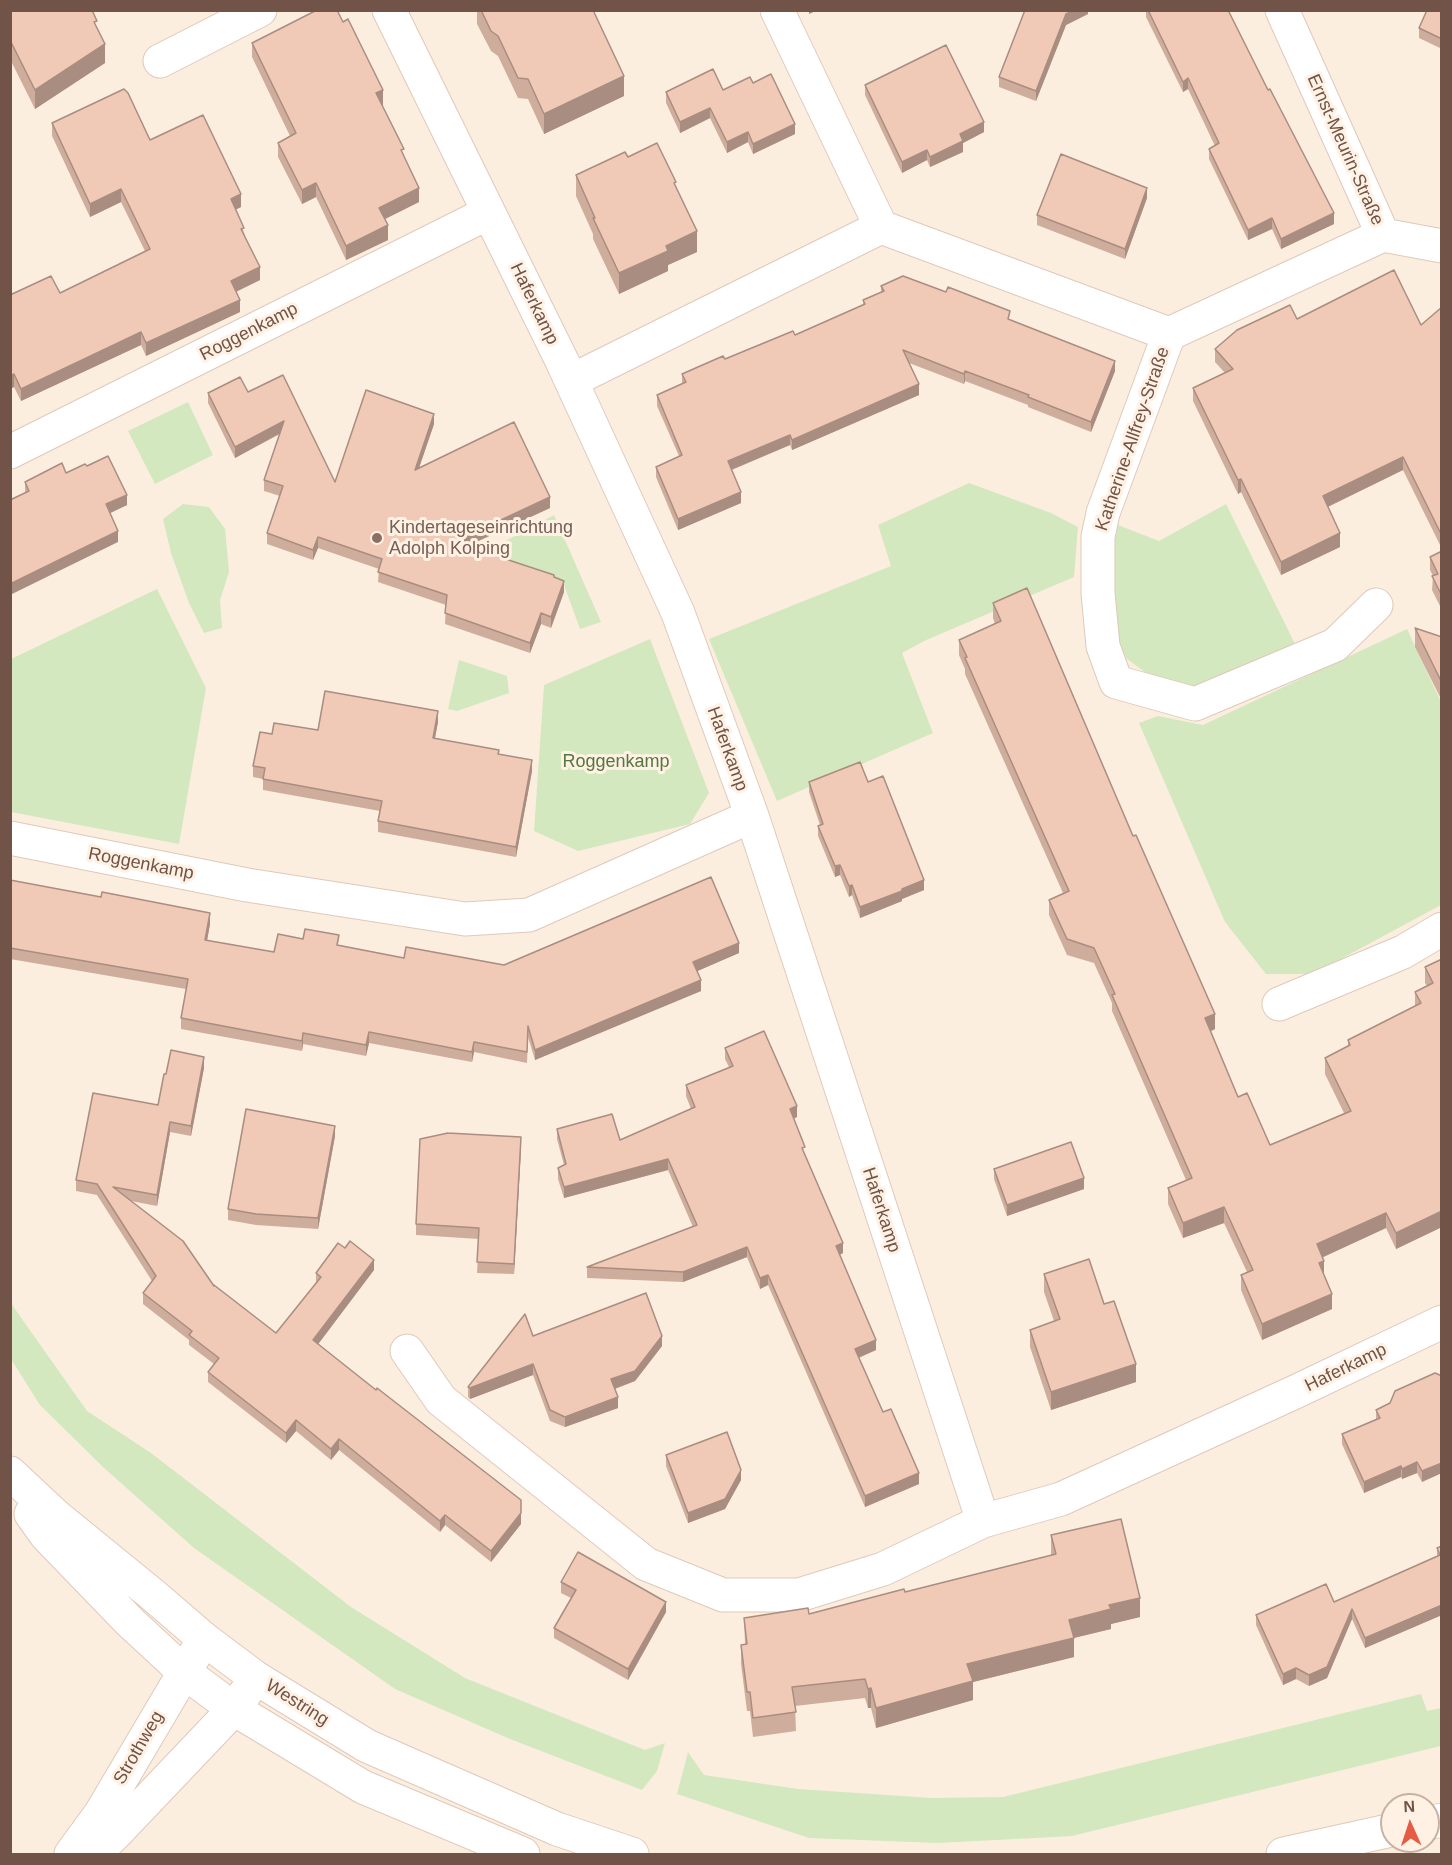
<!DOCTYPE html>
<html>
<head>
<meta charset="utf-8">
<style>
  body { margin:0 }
  #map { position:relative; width:1452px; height:1865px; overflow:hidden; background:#fceedf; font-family:Arial,sans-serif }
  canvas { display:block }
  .frame { position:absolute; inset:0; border:12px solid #715347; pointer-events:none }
  .north { position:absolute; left:1380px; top:1793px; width:60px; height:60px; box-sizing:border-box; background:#fff2e4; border:2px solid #c6b2a5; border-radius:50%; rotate:357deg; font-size:16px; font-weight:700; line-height:24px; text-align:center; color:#715347 }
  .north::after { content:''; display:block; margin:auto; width:21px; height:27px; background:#e65b44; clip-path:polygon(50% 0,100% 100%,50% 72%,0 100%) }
</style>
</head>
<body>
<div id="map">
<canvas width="1452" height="1865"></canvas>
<div class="frame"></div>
<div class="north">N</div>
</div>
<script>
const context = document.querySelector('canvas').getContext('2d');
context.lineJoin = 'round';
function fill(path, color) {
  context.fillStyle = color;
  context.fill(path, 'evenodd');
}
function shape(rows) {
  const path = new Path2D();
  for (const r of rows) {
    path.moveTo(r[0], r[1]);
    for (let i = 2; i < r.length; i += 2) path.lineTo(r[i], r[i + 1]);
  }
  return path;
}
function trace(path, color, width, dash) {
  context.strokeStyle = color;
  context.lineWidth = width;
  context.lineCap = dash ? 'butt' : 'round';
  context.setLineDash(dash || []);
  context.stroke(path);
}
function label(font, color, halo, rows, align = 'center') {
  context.font = font + ' Arial,sans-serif';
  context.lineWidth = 6;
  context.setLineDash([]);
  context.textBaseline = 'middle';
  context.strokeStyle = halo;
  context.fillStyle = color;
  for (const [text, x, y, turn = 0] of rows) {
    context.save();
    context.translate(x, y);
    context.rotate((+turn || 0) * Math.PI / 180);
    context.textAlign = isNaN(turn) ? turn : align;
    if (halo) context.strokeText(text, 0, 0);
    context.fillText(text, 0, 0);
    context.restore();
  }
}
const green = shape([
  [188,402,213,455,155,484,128,431],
  [969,483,1051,513,1078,527,1074,577,924,641,902,653,933,733,777,801,709,639,891,566,878,525],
  [183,504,209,507,225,529,229,572,220,600,222,628,204,633,189,603,171,553,163,519],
  [1226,504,1295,644,1198,688,1153,678,1127,659,1115,641,1110,565,1118,525,1159,541],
  [554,515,601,622,580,629,564,585,509,562,500,544],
  [157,589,206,688,179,844,11,812,11,659],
  [1407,629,1441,702,1441,905,1313,974,1266,974,1225,922,1139,723,1158,716,1203,725],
  [650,639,709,793,690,824,578,851,534,831,544,685],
  [459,660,507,676,509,693,457,711,448,709],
  [10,1302,87,1411,151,1453,351,1607,465,1678,645,1750,665,1743,657,1771,642,1790,510,1739,395,1689,194,1548,103,1467,40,1405,11,1359],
  [1421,1694,1427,1711,1441,1708,1441,1746,1072,1836,938,1843,809,1838,677,1794,688,1752,704,1775,798,1789,932,1798,1003,1797]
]);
const minor = shape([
  [389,10,562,361,678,613,752,816,983,1521,1061,1499,1295,1392,1442,1322],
  [777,10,881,227,1169,334,1383,235],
  [1282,10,1383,235,1442,246],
  [160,61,260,10],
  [1169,334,1103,513,1098,537,1098,593,1103,646,1116,682,1195,704,1335,645,1376,605],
  [571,381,881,227],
  [10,452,488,213],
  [10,838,247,885,465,919,529,915,752,816],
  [1279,1004,1403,952,1442,929],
  [407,1351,441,1400,646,1564,723,1595,799,1595,883,1569,983,1521],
  [71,1854,101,1813,204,1639],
  [94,1854,118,1831,234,1709,256,1678]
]);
const tertiary = shape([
  [10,1473,56,1516,153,1595,204,1639,256,1678,367,1746,557,1829,632,1854],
  [31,1514,46,1535,130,1622,184,1672,234,1709,363,1787,523,1854],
  [1428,1823,1442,1820],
  [1283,1854,1392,1830]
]);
const wall = shape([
  [10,10,97,27,105,63,35,109,10,59],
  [477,10,593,10,624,96,544,134,528,99,518,98,498,56,491,51,477,24],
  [1025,10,1088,10,1088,14,1066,25,1036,101,999,87,999,77],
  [1146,10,1228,10,1334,224,1281,249,1272,229,1248,240,1209,159,1209,149,1215,146,1188,89,1183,92,1146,17],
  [1442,10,1442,49,1419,38,1419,28],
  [252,43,383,105,382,105,404,156,419,202,385,219,388,240,346,260,316,197,302,204,278,157,278,143,290,136,252,57],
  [753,83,795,134,753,154,748,142,727,153,710,118,680,133,666,103,666,92,723,90],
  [865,85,984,132,963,143,963,152,930,167,927,160,902,173,865,95],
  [52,123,150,140,241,207,236,209,260,280,236,292,240,312,146,356,141,345,21,401,14,387,10,389,10,295,60,293,145,251,121,202,90,217,52,136],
  [628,157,676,187,697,252,668,265,668,271,619,294,593,239,593,234,576,196,576,175],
  [1147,198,1125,259,1037,225,1037,215],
  [881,286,1010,320,1115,371,1091,432,1028,407,1028,405,965,381,964,384,909,363,919,395,792,450,790,445,732,470,741,503,678,530,656,477,656,467,679,456,657,406,657,395,682,384,682,374,795,335,863,305,863,300,881,292],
  [1442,307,1442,549,1403,470,1328,507,1340,547,1281,575,1241,492,1238,494,1193,401,1193,388,1225,373,1215,362,1215,349,1297,319,1421,325],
  [248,392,335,482,434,424,419,467,550,508,468,546,554,578,564,592,551,628,541,624,530,653,445,624,446,605,378,582,379,569,318,548,313,560,267,544,267,533,280,496,264,491,264,480,280,434,235,458,208,403,208,393],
  [87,466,127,505,110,513,118,542,25,493,25,482,66,473],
  [1442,551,1442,610,1432,590,1433,576,1430,570,1430,557],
  [993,603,1215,1029,1211,1031,1238,1097,1270,1145,1344,1113,1325,1074,1325,1058,1348,1047,1348,1040,1415,1006,1415,992,1427,986,1425,983,1425,967,1442,959,1442,1227,1396,1249,1386,1228,1322,1257,1324,1275,1332,1309,1262,1340,1241,1290,1241,1275,1247,1272,1224,1223,1183,1238,1168,1204,1168,1188,1186,1180,1112,1011,1112,1003,1094,963,1067,955,1049,915,1049,900,1063,893,965,674,965,669,959,655,959,640,995,624,993,618],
  [1415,628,1442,637,1442,701,1415,647],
  [438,722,435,738,499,754,532,771,516,857,378,832,378,821,380,811,263,790,263,779,253,777,253,766,272,734],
  [809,782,868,782,924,890,902,899,902,901,860,918,852,895,849,897,840,875,835,877,818,836,818,826,820,825,809,792],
  [10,880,210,924,207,941,274,952,339,945,404,958,504,965,739,953,697,971,701,991,535,1060,528,1037,527,1063,474,1052,472,1062,369,1043,366,1056,303,1044,302,1051,181,1029,181,1018,186,989,10,959],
  [725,1048,797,1117,793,1119,805,1156,843,1253,840,1255,876,1350,859,1358,883,1412,919,1484,865,1507,768,1285,760,1289,747,1257,683,1282,587,1278,587,1267,693,1227,668,1170,564,1198,558,1179,558,1168,564,1165,557,1139,557,1129,620,1140,691,1109,686,1096,686,1085,729,1067,725,1059],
  [204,1068,191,1136,170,1132,157,1206,131,1201,214,1286,276,1333,316,1284,316,1273,374,1270,318,1344,521,1524,491,1562,445,1525,440,1532,339,1450,331,1460,296,1431,286,1443,208,1382,208,1372,214,1364,189,1345,189,1340,143,1304,143,1293,152,1281,97,1195,76,1191,76,1180,158,1105,166,1074],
  [335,1136,318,1229,256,1225,228,1220,228,1209],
  [521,1148,514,1274,477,1273,479,1239,416,1235,416,1224],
  [994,1169,1084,1189,1007,1216,994,1179],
  [1044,1274,1136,1382,1051,1410,1030,1347,1030,1330,1054,1321,1044,1292],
  [533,1336,662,1346,635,1381,615,1389,618,1408,565,1427,550,1421,533,1375,470,1399,468,1397,468,1387],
  [1435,1373,1422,1482,1417,1473,1402,1479,1401,1477,1364,1493,1342,1444,1342,1434,1376,1419,1376,1410,1390,1403],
  [666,1455,741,1480,725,1509,688,1523,666,1466],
  [1051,1535,1140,1617,1111,1624,1111,1629,1074,1638,1074,1657,973,1682,973,1700,876,1728,871,1708,868,1708,865,1698,795,1706,796,1731,753,1737,750,1711,747,1711,741,1664,741,1645,745,1644,744,1618,809,1614,905,1592,1051,1555],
  [1442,1546,1442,1615,1365,1648,1352,1619,1327,1678,1309,1686,1296,1679,1283,1685,1256,1625,1256,1615,1334,1602,1437,1556,1437,1548],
  [561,1582,666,1612,628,1680,554,1638,554,1628,571,1598,561,1593]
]);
const shadedWall = shape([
  [809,10,818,10,809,14],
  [1074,10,1088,10,1088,14,1066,25,1036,101,1036,91,1066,14],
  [105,44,105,63,35,109,35,90],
  [624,76,624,96,544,134,544,114],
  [1188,78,1188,89,1183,92,1183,82],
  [383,90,383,105,376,108,376,93],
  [710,108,710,118,680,133,680,122],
  [984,122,984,132,963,143,963,152,930,167,930,157,960,134],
  [795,124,795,134,753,154,753,144],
  [748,132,748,142,727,153,727,142],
  [927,150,927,160,902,173,902,162],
  [316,183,316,197,302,204,302,190],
  [419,188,419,202,379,222,379,208],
  [1147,188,1147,198,1125,259,1125,249],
  [121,189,121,202,90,217,90,204],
  [241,194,241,207,231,212,231,199],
  [1334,213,1334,224,1281,249,1281,239],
  [1272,218,1272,229,1248,240,1248,230],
  [388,225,388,240,346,260,346,246],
  [697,231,697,252,668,265,668,271,619,294,619,273,666,246],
  [260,267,260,280,231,294,231,281],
  [240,300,240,312,146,356,146,343],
  [141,332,141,345,21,401,21,389],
  [1115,361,1115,371,1091,432,1091,422],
  [965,371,965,381,964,384,964,374],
  [14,374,14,387,10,389,10,376],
  [919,384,919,395,792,450,792,440],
  [434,414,434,424,415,480,415,470],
  [284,421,284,431,235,458,235,447],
  [790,435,790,445,728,471,728,461],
  [1403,457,1403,470,1323,509,1323,496],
  [1241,479,1241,492,1238,494,1238,480],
  [741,492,741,503,678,530,678,519],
  [127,495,127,505,106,515,106,504],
  [550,497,550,508,454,552,454,542],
  [118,531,118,542,10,595,10,584],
  [1340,533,1340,547,1281,575,1281,562],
  [318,537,318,548,313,560,313,550],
  [564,581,564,592,551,628,551,617],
  [541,613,541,624,530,653,530,643],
  [438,711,438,722,433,748,433,738],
  [532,760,532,771,516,857,516,847],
  [840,865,840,875,835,877,835,866],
  [924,880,924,890,902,899,902,901,860,918,860,907],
  [852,885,852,895,849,897,849,886],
  [210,913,210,924,205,951,205,940],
  [739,943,739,953,693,973,693,962],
  [701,980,701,991,535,1060,535,1050],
  [1215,1014,1215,1029,1205,1034,1205,1018],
  [369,1032,369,1043,366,1056,366,1045],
  [303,1033,303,1044,302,1051,302,1041],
  [474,1042,474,1052,472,1062,472,1052],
  [204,1057,204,1068,191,1136,191,1126],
  [797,1106,797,1117,790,1120,790,1109],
  [170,1122,170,1132,157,1206,157,1195],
  [335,1126,335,1136,318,1229,318,1218],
  [521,1137,521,1148,514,1274,514,1264],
  [668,1159,668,1170,564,1198,564,1187],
  [1084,1178,1084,1189,1007,1216,1007,1205],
  [1224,1207,1224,1223,1183,1238,1183,1223],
  [1442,1211,1442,1227,1396,1249,1396,1233],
  [1386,1213,1386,1228,1317,1260,1317,1244],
  [843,1243,843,1253,836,1256,836,1246],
  [747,1247,747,1257,683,1282,683,1272],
  [374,1260,374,1270,313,1351,313,1340],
  [1324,1261,1324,1277,1319,1263],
  [768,1275,768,1285,760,1289,760,1278],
  [1332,1294,1332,1309,1262,1340,1262,1324],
  [662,1336,662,1346,635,1381,611,1390,611,1379],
  [876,1340,876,1350,855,1359,855,1349],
  [533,1364,533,1375,470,1399,470,1388],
  [1136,1364,1136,1382,1051,1410,1051,1392],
  [618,1397,618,1408,565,1427,565,1417],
  [296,1420,296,1431,286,1443,286,1433],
  [339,1439,339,1450,331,1460,331,1449],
  [1417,1462,1417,1473,1402,1479,1402,1469],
  [1442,1463,1442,1473,1422,1482,1422,1471],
  [1401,1466,1401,1477,1364,1493,1364,1482],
  [741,1470,741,1480,725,1509,688,1523,688,1513],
  [919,1473,919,1484,865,1507,865,1496],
  [521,1513,521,1524,491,1562,491,1551],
  [445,1515,445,1525,440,1532,440,1521],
  [1140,1598,1140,1617,1111,1624,1111,1629,1069,1639,1069,1620,1109,1605],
  [666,1602,666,1612,628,1680,628,1669],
  [1442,1605,1442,1615,1365,1648,1365,1638],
  [1352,1609,1352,1619,1327,1678,1309,1686,1309,1675],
  [1074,1638,1074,1657,973,1682,973,1700,876,1728,876,1708,967,1664],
  [1296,1668,1296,1679,1283,1685,1283,1674],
  [871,1688,871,1708,868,1708,868,1689]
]);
const building = shape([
  [10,10,92,10,97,21,94,22,105,44,35,90,10,40,10,10],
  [317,10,337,10,343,22,348,19,383,90,376,93,404,149,401,150,419,188,379,208,388,225,346,246,316,183,302,190,278,143,296,133,252,43,317,10],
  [481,10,593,10,624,76,544,114,528,79,518,78,498,36,491,31,481,10],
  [1025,10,1074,10,1066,14,1036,91,999,77,1025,10],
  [1148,10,1228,10,1268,90,1270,89,1334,213,1281,239,1272,218,1248,230,1209,149,1219,143,1188,78,1183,82,1148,10],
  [1427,10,1442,10,1442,39,1419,28,1427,10],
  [946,45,984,122,960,134,963,141,930,157,927,150,902,162,865,85,946,45],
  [713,69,723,90,750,77,753,83,771,74,795,124,753,144,748,132,727,142,710,108,680,122,666,92,713,69],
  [124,89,128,93,150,140,203,115,241,194,231,199,244,228,241,229,260,267,231,281,240,300,146,343,141,332,21,389,14,374,10,376,10,295,51,276,60,293,150,249,121,189,90,204,52,123,124,89],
  [657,143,676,182,674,183,697,231,666,246,668,251,619,273,593,218,595,218,576,175,625,152,628,157,657,143],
  [1061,154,1147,188,1125,249,1037,215,1061,154],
  [1394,270,1421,325,1442,307,1442,536,1403,457,1323,496,1340,533,1281,562,1241,479,1238,480,1193,388,1233,369,1215,349,1237,330,1290,305,1297,319,1394,270],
  [903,276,946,292,948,287,1010,311,1008,319,1115,361,1091,422,1028,397,1029,395,965,371,964,374,903,350,919,384,792,440,790,435,728,461,741,492,678,519,656,467,682,455,657,395,686,382,682,374,723,356,725,359,793,331,795,335,865,304,863,300,884,291,881,286,903,276],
  [283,375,335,482,366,390,434,414,415,470,514,422,550,497,454,542,554,575,554,577,564,581,551,617,541,613,530,643,445,613,447,595,378,572,382,559,318,537,313,550,267,533,283,486,264,480,284,421,235,447,208,393,240,377,248,392,283,375],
  [108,456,127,495,106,504,118,531,10,584,10,500,29,491,25,482,62,463,66,473,85,464,87,466,108,456],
  [1442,551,1442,596,1432,576,1438,574,1430,557,1442,551],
  [1027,588,1133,836,1136,835,1215,1014,1205,1018,1238,1097,1247,1093,1270,1145,1351,1111,1325,1058,1350,1045,1348,1040,1421,1003,1415,992,1433,983,1425,967,1442,959,1442,1211,1396,1233,1386,1213,1317,1244,1324,1261,1319,1263,1332,1294,1262,1324,1241,1275,1253,1270,1224,1207,1183,1223,1168,1188,1192,1178,1112,995,1115,994,1094,948,1067,939,1049,900,1069,891,965,658,967,657,959,640,1001,621,993,603,1027,588],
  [1415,628,1442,637,1442,683,1415,628],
  [325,691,438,711,433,738,499,750,498,754,532,760,516,847,378,821,382,801,263,779,265,768,253,766,260,732,272,734,274,723,318,730,325,691],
  [860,762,868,782,883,776,924,880,902,889,902,891,860,907,852,885,849,886,840,865,835,866,818,826,823,824,809,782,860,762],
  [711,877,739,943,693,962,701,980,535,1050,528,1026,527,1052,474,1042,472,1052,369,1032,366,1045,303,1033,302,1041,181,1018,188,979,10,948,10,880,101,897,102,892,210,913,205,940,274,952,278,934,303,939,305,929,339,935,337,945,404,958,406,947,504,965,711,877],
  [764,1031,797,1106,790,1109,805,1147,802,1148,843,1243,836,1246,876,1340,855,1349,883,1412,891,1409,919,1473,865,1496,768,1275,760,1278,747,1247,683,1272,587,1267,697,1225,668,1159,564,1187,558,1168,566,1164,557,1129,612,1114,620,1140,695,1107,686,1085,733,1066,725,1048,764,1031],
  [171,1050,204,1057,191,1126,170,1122,157,1195,113,1187,183,1241,214,1286,214,1285,276,1333,321,1277,316,1273,338,1243,345,1248,350,1241,374,1260,313,1340,376,1390,377,1388,521,1500,521,1513,491,1551,445,1515,440,1521,339,1439,331,1449,296,1420,286,1433,208,1372,219,1358,189,1335,192,1331,143,1293,156,1276,97,1184,76,1180,93,1093,158,1105,164,1074,166,1074,171,1050],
  [246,1109,335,1126,318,1218,256,1214,228,1209,246,1109],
  [448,1133,521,1137,514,1264,477,1262,479,1228,416,1224,420,1139,448,1133],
  [1071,1142,1084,1178,1007,1205,994,1169,1071,1142],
  [1089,1259,1104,1304,1114,1301,1136,1364,1051,1392,1030,1330,1060,1319,1044,1274,1089,1259],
  [646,1293,662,1336,635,1371,611,1379,618,1397,565,1417,550,1410,533,1364,470,1388,468,1387,525,1314,533,1336,646,1293],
  [1435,1373,1442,1376,1442,1463,1422,1471,1417,1462,1402,1469,1401,1466,1364,1482,1342,1434,1380,1418,1376,1410,1390,1403,1395,1391,1435,1373],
  [727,1432,741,1470,725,1499,688,1513,666,1455,727,1432],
  [1121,1519,1140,1598,1109,1605,1111,1609,1069,1620,1074,1638,967,1664,973,1681,876,1708,871,1688,868,1689,865,1679,792,1687,796,1712,753,1718,750,1692,747,1692,741,1645,747,1644,744,1618,808,1608,809,1614,904,1589,905,1592,1056,1554,1051,1535,1121,1519],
  [1442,1546,1442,1605,1365,1638,1352,1609,1327,1667,1309,1675,1296,1668,1283,1674,1256,1615,1326,1584,1334,1602,1440,1555,1437,1548,1442,1546],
  [578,1552,666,1602,628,1669,554,1628,576,1590,561,1582,578,1552]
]);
const markers = [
  [377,538,6,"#8d6e63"]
];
const streetNames = [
  ["Ernst-Meurin-Straße",1345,150,66],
  ["Haferkamp",534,304,64],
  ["Roggenkamp",249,332,-27],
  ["Katherine-Allfrey-Straße",1133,439,-71],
  ["Haferkamp",727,749,70],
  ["Roggenkamp",141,864,11],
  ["Haferkamp",881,1210,72],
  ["Haferkamp",1346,1368,-26],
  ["Westring",297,1703,32],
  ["Strothweg",139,1748,-60]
];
const educationNames = [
  ["Kindertageseinrichtung",389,528],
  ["Adolph Kolping",389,549]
];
const parkNames = [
  ["Roggenkamp",616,762]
];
fill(green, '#d3e8be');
trace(minor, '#dfc9bb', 35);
trace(tertiary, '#dfc9bb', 35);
trace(minor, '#fff', 33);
trace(tertiary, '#fff', 33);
fill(wall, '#cfad9d');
fill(shadedWall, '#a98d80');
fill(building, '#f1c9b7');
trace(building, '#a98d80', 1.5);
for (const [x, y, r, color] of markers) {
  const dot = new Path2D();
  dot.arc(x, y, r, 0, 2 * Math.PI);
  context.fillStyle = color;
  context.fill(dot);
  trace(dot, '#fff2e4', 2);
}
label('18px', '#715347', '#fff2e4', streetNames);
label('18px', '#785e54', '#fff2e4', educationNames, 'left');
label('18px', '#547840', '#fff2e4', parkNames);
</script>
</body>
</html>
